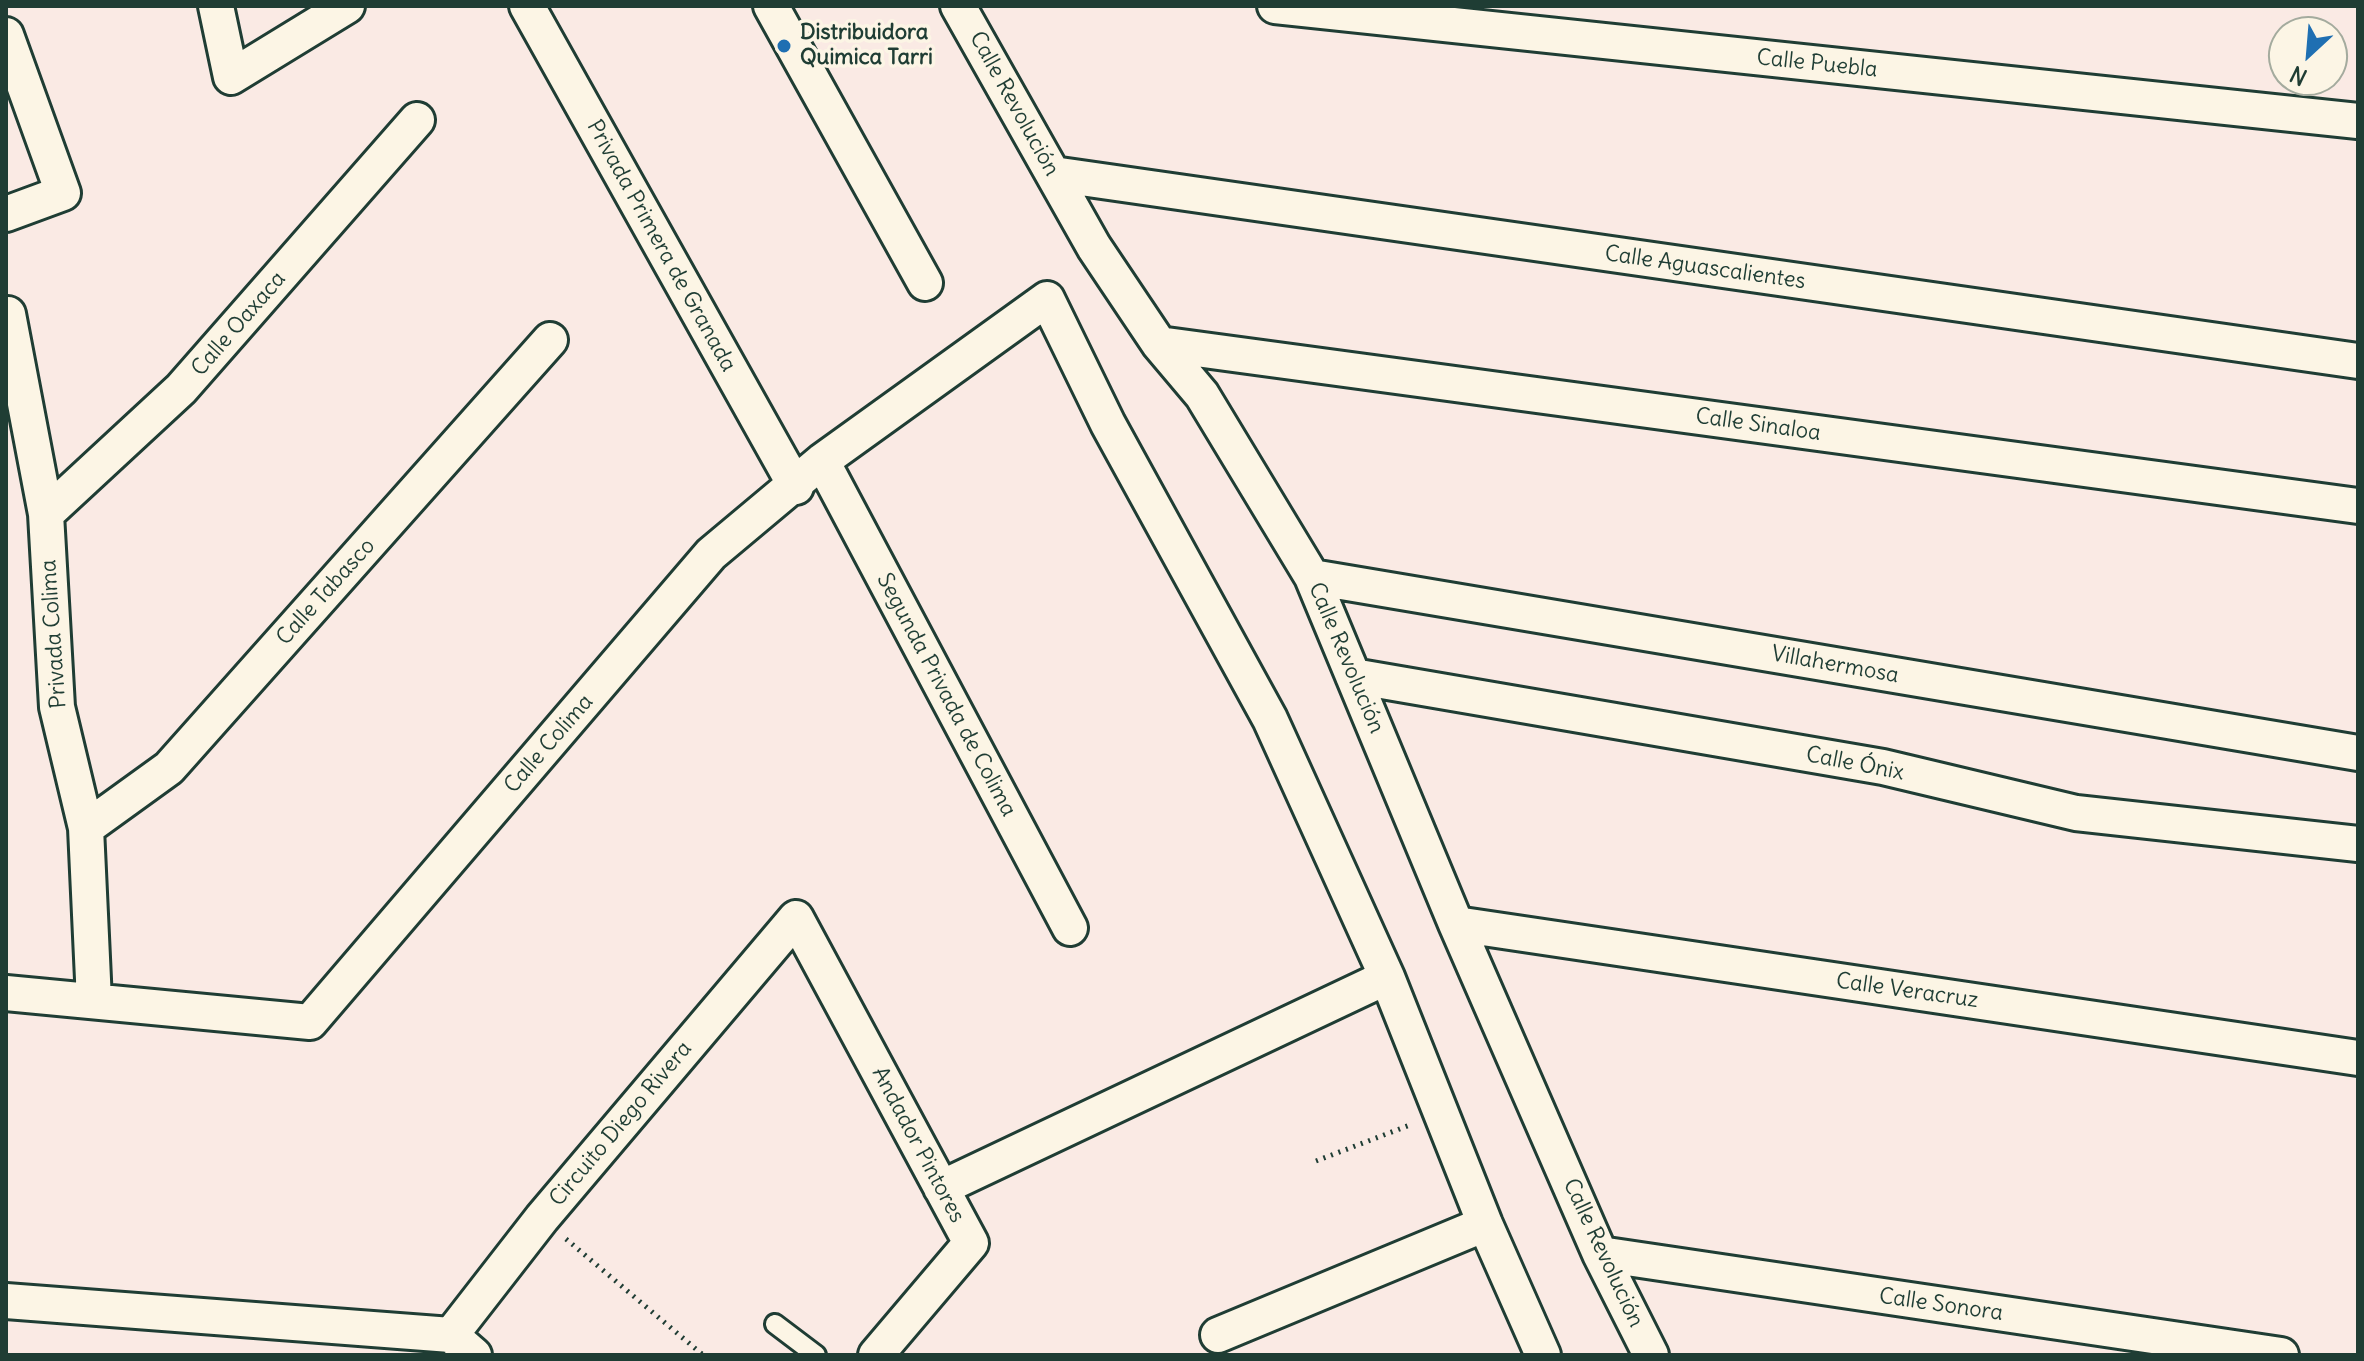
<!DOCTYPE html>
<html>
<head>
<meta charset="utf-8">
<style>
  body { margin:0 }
  #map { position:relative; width:2364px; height:1361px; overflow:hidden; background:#faeae4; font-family:Delius,sans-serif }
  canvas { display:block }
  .frame { position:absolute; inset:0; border:8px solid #1f3d34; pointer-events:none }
  .north { position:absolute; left:2268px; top:16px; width:80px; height:80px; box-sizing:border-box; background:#fcf5e5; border:2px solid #a4ab9e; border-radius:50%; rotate:206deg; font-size:22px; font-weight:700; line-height:32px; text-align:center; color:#1f3d34 }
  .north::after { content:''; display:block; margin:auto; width:28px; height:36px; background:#1f6fb2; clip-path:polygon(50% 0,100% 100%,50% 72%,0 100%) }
</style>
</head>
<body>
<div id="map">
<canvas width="2364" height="1361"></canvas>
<div class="frame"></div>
<div class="north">N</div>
</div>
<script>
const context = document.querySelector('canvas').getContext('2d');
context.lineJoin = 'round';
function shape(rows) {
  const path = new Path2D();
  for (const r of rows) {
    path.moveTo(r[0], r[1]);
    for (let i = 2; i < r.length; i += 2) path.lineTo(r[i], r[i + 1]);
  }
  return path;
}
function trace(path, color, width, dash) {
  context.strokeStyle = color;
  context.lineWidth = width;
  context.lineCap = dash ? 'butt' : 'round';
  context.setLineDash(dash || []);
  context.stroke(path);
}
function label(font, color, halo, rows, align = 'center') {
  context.font = font + ' Delius,sans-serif';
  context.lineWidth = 7;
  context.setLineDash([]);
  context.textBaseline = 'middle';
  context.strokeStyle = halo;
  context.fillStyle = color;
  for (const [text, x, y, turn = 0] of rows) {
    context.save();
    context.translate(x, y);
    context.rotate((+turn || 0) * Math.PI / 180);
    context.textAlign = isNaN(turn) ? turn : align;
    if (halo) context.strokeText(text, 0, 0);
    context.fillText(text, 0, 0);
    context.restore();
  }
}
const path = shape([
  [1316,1161,1410,1125],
  [566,1239,703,1355]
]);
const lane = shape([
  [775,1324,816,1355]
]);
const street = shape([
  [216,6,231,77,347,6],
  [527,6,796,487],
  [771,6,925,283],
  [958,6,1094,247,1159,344,1202,395,1312,577,1456,924,1600,1254,1651,1355],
  [1275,6,2358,121],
  [6,35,63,193,6,214],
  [1053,174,2358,361],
  [8,314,46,514,57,707,86,828,94,1001],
  [1159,344,2358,506],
  [822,461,1070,928],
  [46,514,181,389,417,120],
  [1312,577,2358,753],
  [1353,676,1883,767,2076,813,2358,844],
  [86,828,169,768,550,340],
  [1456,924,2358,1058],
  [6,993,310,1022,711,554,822,461,1047,299,1108,424,1270,719,1387,977,1485,1224,1543,1355],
  [941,1188,1387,977],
  [1600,1254,2281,1355],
  [6,1301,451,1335],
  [451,1335,542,1218,796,918,971,1243,876,1355],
  [451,1335,474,1355],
  [1218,1335,1485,1224]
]);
const markers = [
  [784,46,8,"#1f6fb2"]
];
const poiNames = [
  ["Distribuidora",800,33],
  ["Quimica Tarri",800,58]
];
const streetNames = [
  ["Calle Puebla",1817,64,6],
  ["Calle Revolución",1014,104,61],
  ["Privada Primera de Granada",661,246,61],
  ["Calle Aguascalientes",1705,268,8],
  ["Calle Oaxaca",239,324,-49],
  ["Calle Sinaloa",1758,425,8],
  ["Calle Tabasco",326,592,-48],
  ["Privada Colima",54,634,-94],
  ["Calle Revolución",1346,658,67],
  ["Villahermosa",1835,665,10],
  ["Segunda Privada de Colima",946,695,62],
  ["Calle Colima",549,744,-49],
  ["Calle Ónix",1855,764,11],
  ["Calle Veracruz",1907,991,8],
  ["Circuito Diego Rivera",621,1124,-50],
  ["Andador Pintores",918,1145,62],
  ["Calle Revolución",1603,1253,65],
  ["Calle Sonora",1941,1305,8]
];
trace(lane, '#1f3d34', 24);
trace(street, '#1f3d34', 40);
trace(path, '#1f3d34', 5, [2, 6]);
trace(lane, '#fcf5e5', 18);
trace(street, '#fcf5e5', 34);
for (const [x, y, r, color] of markers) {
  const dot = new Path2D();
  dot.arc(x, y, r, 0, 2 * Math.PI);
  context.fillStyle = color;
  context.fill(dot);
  trace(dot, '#fcf5e5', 3);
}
label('bold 22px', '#1f3d34', '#fcf5e5', poiNames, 'left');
label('22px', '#1f3d34', '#fcf5e5', streetNames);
</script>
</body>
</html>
